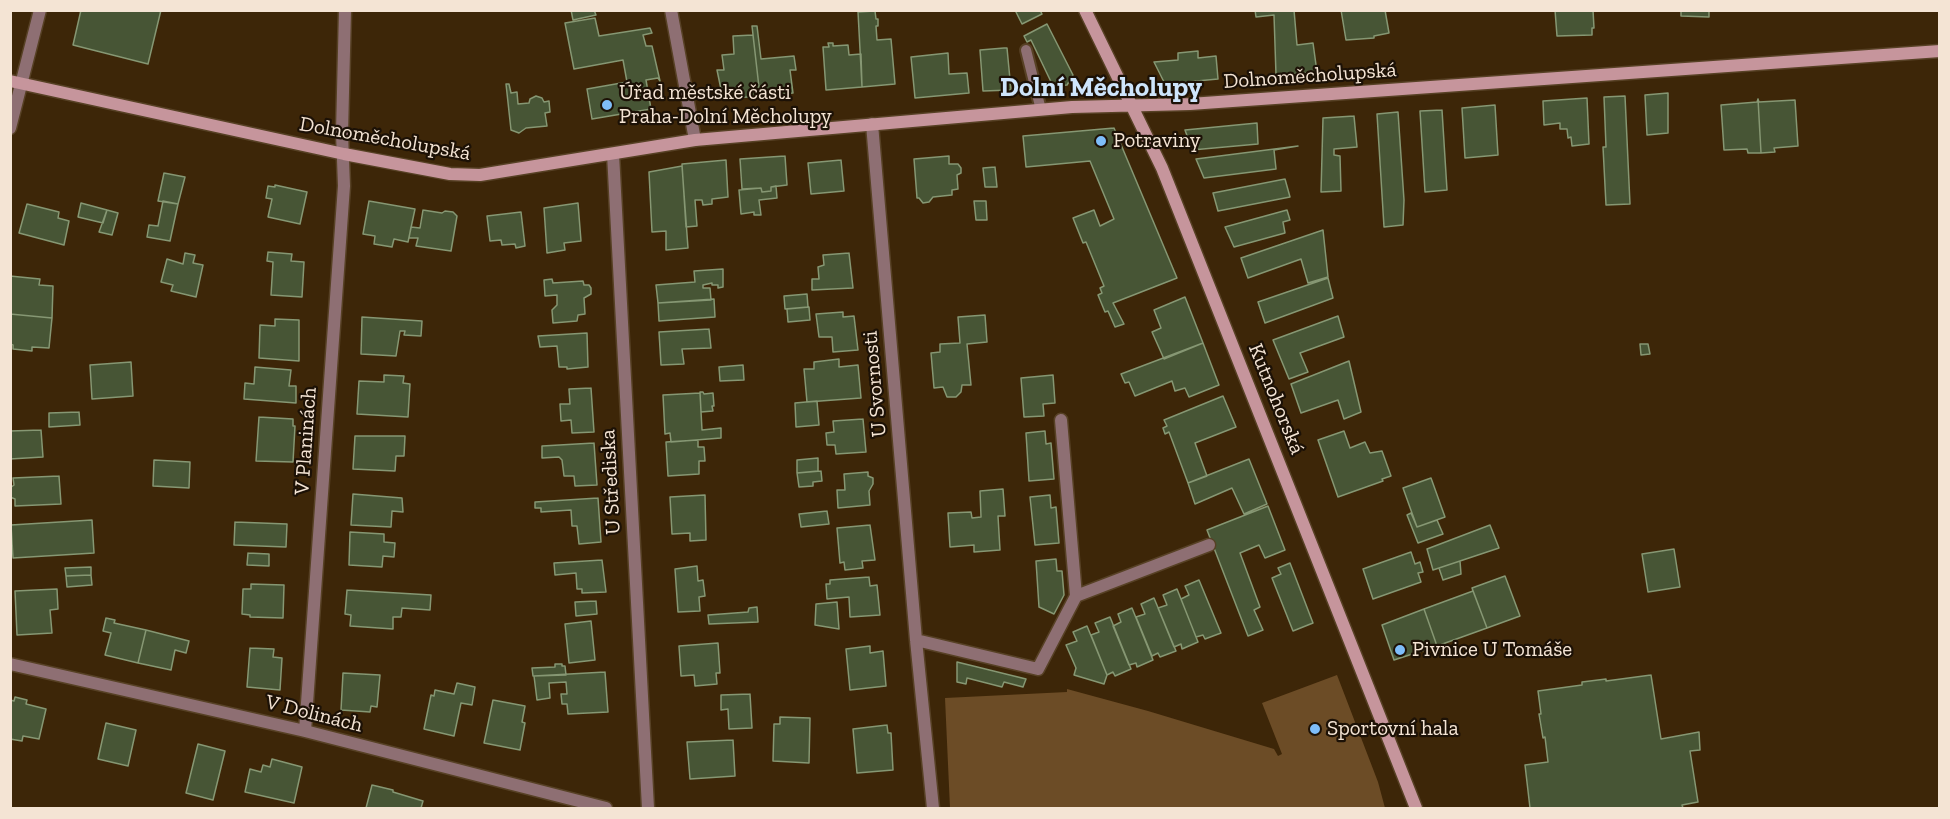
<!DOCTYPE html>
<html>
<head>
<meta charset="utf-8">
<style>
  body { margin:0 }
  #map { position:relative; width:1950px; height:819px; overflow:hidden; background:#3d2608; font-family:"Zilla Slab",serif }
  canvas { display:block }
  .frame { position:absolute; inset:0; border:12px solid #f4e4d4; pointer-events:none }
</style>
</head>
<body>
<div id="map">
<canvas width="1950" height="819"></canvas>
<div class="frame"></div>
</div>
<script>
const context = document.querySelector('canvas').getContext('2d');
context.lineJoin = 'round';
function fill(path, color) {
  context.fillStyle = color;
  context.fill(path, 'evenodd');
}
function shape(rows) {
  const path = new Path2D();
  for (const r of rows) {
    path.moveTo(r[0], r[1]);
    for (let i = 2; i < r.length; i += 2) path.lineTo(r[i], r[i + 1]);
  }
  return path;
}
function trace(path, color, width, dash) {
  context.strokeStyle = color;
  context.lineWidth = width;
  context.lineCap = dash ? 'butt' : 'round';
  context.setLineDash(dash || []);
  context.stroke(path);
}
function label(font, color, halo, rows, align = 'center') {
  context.font = font + ' "Zilla Slab",serif';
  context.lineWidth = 4.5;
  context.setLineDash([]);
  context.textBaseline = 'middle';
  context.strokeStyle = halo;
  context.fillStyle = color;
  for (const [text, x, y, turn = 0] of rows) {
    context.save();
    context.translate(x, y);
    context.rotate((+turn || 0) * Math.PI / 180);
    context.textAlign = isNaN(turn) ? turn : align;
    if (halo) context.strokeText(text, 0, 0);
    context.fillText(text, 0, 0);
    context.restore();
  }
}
const green = shape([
  [1337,675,1378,782,1385,808,950,808,945,698,1067,692,1067,689,1148,711,1274,749,1278,756,1282,754,1262,703]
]);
const building = shape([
  [81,10,161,10,148,64,73,45,81,10],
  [571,10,594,10,596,15,573,20,571,10],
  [1015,10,1040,10,1042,14,1022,24,1015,10],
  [1255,10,1294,10,1297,45,1313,43,1317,72,1276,75,1274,15,1256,17,1255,10],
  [1341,10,1385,10,1389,33,1374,36,1374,38,1346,40,1341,10],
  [1555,10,1593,10,1594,28,1592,28,1592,35,1557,36,1555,10],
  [1681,10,1709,10,1709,17,1681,16,1681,10],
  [875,11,876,19,878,19,878,26,876,26,877,40,891,39,895,84,862,87,858,12,875,11],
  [595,18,599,36,650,28,652,33,643,35,646,46,652,46,660,81,658,78,646,80,651,109,592,119,587,89,627,82,623,60,574,69,565,23,595,18],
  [1047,24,1073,75,1067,85,1053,86,1031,40,1027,42,1024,36,1047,24],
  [752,26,757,26,761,59,794,56,796,70,790,70,793,93,760,96,752,26],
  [753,35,760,96,723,99,717,70,724,70,722,55,734,54,733,36,753,35],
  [828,43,833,43,833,46,848,45,849,55,861,54,862,87,826,90,823,47,829,47,828,43],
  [1004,48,1007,48,1011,90,983,91,980,50,1004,48],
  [1198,51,1198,58,1216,56,1218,79,1165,84,1154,62,1178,60,1178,53,1198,51],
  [948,53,949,74,967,73,969,93,915,98,911,57,948,53],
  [506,84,509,84,511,93,517,92,518,104,529,103,530,99,536,96,542,98,544,102,549,101,550,112,545,113,547,126,526,128,519,133,511,130,506,84],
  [1668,93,1668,133,1647,135,1645,95,1668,93],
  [1625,96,1630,204,1606,205,1603,147,1606,147,1604,97,1625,96],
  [1587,98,1589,144,1572,146,1571,137,1568,138,1567,129,1560,129,1560,123,1544,125,1543,101,1587,98],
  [1758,99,1759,102,1795,100,1798,146,1774,148,1775,152,1761,153,1758,99],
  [1758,99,1761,153,1748,153,1747,149,1724,150,1721,105,1757,102,1758,99],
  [1495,105,1498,155,1465,158,1462,108,1495,105],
  [1442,110,1447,190,1425,192,1420,111,1442,110],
  [1398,112,1404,200,1403,225,1384,227,1377,114,1398,112],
  [1354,116,1357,147,1334,149,1334,155,1340,156,1341,191,1321,192,1323,118,1354,116],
  [1257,123,1258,144,1192,150,1185,130,1257,123],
  [1114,128,1177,278,1113,303,1124,324,1115,327,1108,311,1105,312,1098,295,1102,293,1100,288,1104,286,1086,242,1083,243,1073,218,1094,210,1100,226,1114,219,1090,161,1026,167,1023,136,1114,128],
  [1298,146,1274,150,1276,169,1204,178,1196,159,1298,146],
  [785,156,787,185,771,187,771,191,762,192,761,188,742,189,740,159,785,156],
  [949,156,949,164,958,164,961,168,961,173,957,175,958,189,952,190,952,195,933,197,929,202,923,203,919,198,917,198,914,159,949,156],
  [726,160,728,197,712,199,712,204,703,205,702,200,695,200,697,226,686,227,682,164,726,160],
  [841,160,844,191,811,194,808,163,841,160],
  [682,166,688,248,666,250,666,231,652,232,649,172,682,166],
  [995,167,997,187,985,187,983,168,995,167],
  [164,173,185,177,178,204,158,201,164,173],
  [1285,179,1290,197,1218,211,1213,193,1285,179],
  [275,185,307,192,300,224,268,217,272,199,266,198,268,186,275,187,275,185],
  [776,186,777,198,759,200,761,215,754,215,754,212,741,214,739,190,761,188,762,192,771,191,771,187,776,186],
  [163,201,178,204,170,241,147,237,149,225,158,226,163,201],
  [369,201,415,209,408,242,394,239,392,247,374,244,375,236,363,234,369,201],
  [974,201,986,201,987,220,976,220,974,201],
  [81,203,107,210,103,223,78,217,81,203],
  [578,203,581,241,564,243,565,250,547,253,544,208,578,203],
  [27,204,59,212,58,218,69,221,64,245,19,233,27,204],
  [107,210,118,213,112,235,99,232,107,210],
  [423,210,442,213,445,211,453,212,457,216,451,251,416,246,418,238,409,238,411,227,420,228,423,210],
  [1287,210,1290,220,1283,222,1285,233,1234,247,1225,227,1287,210],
  [521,212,525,246,516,248,515,244,502,245,501,240,490,241,487,216,521,212],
  [1323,230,1328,277,1308,283,1301,259,1248,278,1241,258,1323,230],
  [268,252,292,254,291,261,304,262,302,297,271,295,273,262,267,261,268,252],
  [185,253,195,255,193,263,203,265,196,297,171,291,173,285,161,282,167,259,183,264,185,253],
  [849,253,853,288,812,290,812,279,819,279,818,267,824,265,823,255,849,253],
  [723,269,723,287,718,288,718,285,712,285,712,283,703,285,703,288,710,288,711,300,658,303,656,285,695,282,694,271,723,269],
  [10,276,40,279,39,285,53,286,52,318,10,314,10,276],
  [1328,278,1333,298,1265,323,1258,302,1328,278],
  [552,279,553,283,583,281,584,285,589,285,591,288,591,294,584,298,585,314,578,315,577,321,553,323,552,310,557,305,557,295,545,296,544,280,552,279],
  [807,294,808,307,785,309,784,296,807,294],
  [1185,297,1203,343,1164,359,1152,332,1161,328,1154,310,1185,297],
  [714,299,715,317,659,321,658,303,714,299],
  [809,307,810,320,788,322,787,309,809,307],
  [843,312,843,317,854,316,858,350,833,352,832,337,819,337,816,314,843,312],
  [10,314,52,318,49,348,32,347,32,351,13,349,13,345,10,344,10,314],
  [985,315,987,342,967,344,971,385,962,385,961,392,956,397,947,397,943,387,934,388,931,353,940,352,940,344,960,343,958,317,985,315],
  [1338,316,1344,337,1300,353,1308,372,1289,379,1273,340,1338,316],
  [362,317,422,321,421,336,404,335,405,331,400,331,396,356,361,354,362,317],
  [275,319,299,320,299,361,259,358,260,325,275,326,275,319],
  [709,329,711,348,682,349,684,364,661,365,659,332,709,329],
  [587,333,588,367,567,369,567,367,559,367,557,346,540,347,538,336,587,333],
  [1203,343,1219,385,1189,397,1185,388,1175,391,1172,381,1135,396,1129,382,1125,383,1121,374,1203,343],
  [1640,344,1648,344,1650,354,1641,355,1640,344],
  [839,359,839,367,858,365,861,398,807,402,804,369,814,369,814,362,839,359],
  [1349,361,1361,412,1344,419,1338,400,1301,413,1291,384,1349,361],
  [131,362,133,396,92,399,90,365,131,362],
  [743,365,744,380,720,381,719,367,743,365],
  [255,367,291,370,289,386,296,386,296,403,244,399,245,383,254,384,255,367],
  [384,375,404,376,403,383,410,384,408,417,357,414,359,381,384,382,384,375],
  [1053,375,1055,403,1043,404,1044,416,1024,417,1021,378,1053,375],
  [591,388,594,432,572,433,571,420,561,421,560,404,570,404,569,389,591,388],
  [700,392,703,392,704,394,713,393,714,406,712,406,713,411,701,412,700,392],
  [700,393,702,430,721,428,721,438,671,442,670,433,665,434,663,395,700,393],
  [1223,396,1236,427,1195,443,1207,476,1188,483,1169,432,1165,434,1163,428,1167,426,1164,420,1223,396],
  [817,401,819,425,796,427,795,403,817,401],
  [79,412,80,425,49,427,49,413,79,412],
  [259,417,293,419,293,426,295,426,293,462,256,461,259,417],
  [863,419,866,452,836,454,835,445,827,445,826,433,834,432,833,421,863,419],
  [41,430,43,457,10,459,10,431,41,430],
  [1045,431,1046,444,1051,443,1054,479,1029,481,1026,433,1045,431],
  [1344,431,1350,448,1365,442,1370,453,1382,451,1391,476,1382,479,1383,481,1338,497,1318,440,1344,431],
  [355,436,405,436,404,456,396,456,395,471,353,469,355,436],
  [698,440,698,447,704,447,705,461,699,461,699,474,668,476,666,442,698,440],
  [594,443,597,485,575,486,574,476,564,476,562,460,559,457,542,458,542,446,594,443],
  [818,458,818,471,797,473,797,460,818,458],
  [1249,459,1267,504,1244,514,1232,488,1195,504,1188,483,1249,459],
  [154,460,190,462,189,488,153,486,154,460],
  [821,471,822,481,813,482,813,486,799,487,797,473,821,471],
  [868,472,868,476,873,478,873,484,869,491,870,505,838,508,837,490,845,490,844,474,868,472],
  [59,476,61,504,15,506,15,499,10,497,10,488,14,485,13,478,59,476],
  [1431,478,1445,517,1417,527,1403,488,1431,478],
  [1003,489,1005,516,998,516,1000,550,974,552,974,545,950,547,948,513,971,512,972,518,981,517,980,491,1003,489],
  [353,494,402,498,403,512,392,511,391,527,351,525,353,494],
  [705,495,706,540,690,541,690,533,672,534,670,497,705,495],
  [1050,495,1051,508,1056,507,1059,543,1035,545,1030,497,1050,495],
  [598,498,601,542,579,544,577,526,572,526,571,510,541,512,541,508,535,508,535,502,598,498],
  [1268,506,1285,550,1265,558,1259,545,1240,553,1260,607,1254,610,1263,630,1248,636,1207,530,1268,506],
  [827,511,829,524,801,527,799,514,827,511],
  [1411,513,1417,527,1437,520,1443,534,1418,543,1407,515,1411,513],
  [92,520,94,553,13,558,11,525,92,520],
  [235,522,287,524,286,547,234,545,235,522],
  [870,525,875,560,862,561,863,568,845,570,844,562,840,563,837,528,870,525],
  [1490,525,1499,548,1433,570,1427,549,1490,525],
  [350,532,384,534,384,542,395,543,394,557,383,556,382,567,349,565,350,532],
  [1674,549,1680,587,1648,592,1642,554,1674,549],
  [1411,552,1415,564,1420,562,1423,572,1418,573,1421,582,1373,599,1363,569,1411,552],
  [248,553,269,554,269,566,247,565,248,553],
  [1056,559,1057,571,1062,571,1064,595,1054,614,1039,607,1036,561,1056,559],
  [602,560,606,592,582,593,582,589,577,589,576,573,555,575,554,563,602,560],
  [1460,561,1461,574,1443,580,1439,568,1460,561],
  [1290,563,1313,623,1293,631,1272,578,1281,574,1278,568,1290,563],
  [697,566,698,581,703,580,705,596,699,597,700,611,678,612,675,569,697,566],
  [91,567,91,575,66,576,65,568,91,567],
  [91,575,92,585,67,587,66,576,91,575],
  [1505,576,1520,616,1487,628,1472,588,1505,576],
  [869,577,870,586,877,585,880,615,850,617,849,597,827,599,826,584,830,584,830,580,869,577],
  [1199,580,1221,633,1205,639,1203,635,1196,637,1181,599,1189,595,1185,586,1199,580],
  [251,584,284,585,283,618,250,617,250,615,242,614,243,589,251,589,251,584],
  [57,589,58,609,50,610,52,633,17,635,15,591,57,589],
  [1177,589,1198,642,1182,649,1181,644,1174,647,1158,608,1167,605,1163,595,1177,589],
  [347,590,431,595,430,610,402,608,401,617,393,617,393,629,350,626,351,615,345,614,347,590],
  [1473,591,1487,628,1437,646,1424,609,1473,591],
  [1154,598,1176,651,1160,657,1158,653,1152,656,1136,617,1145,614,1141,604,1154,598],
  [596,601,597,614,576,616,575,602,596,601],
  [837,602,839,629,815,625,816,604,837,602],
  [757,607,758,622,709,624,708,615,748,612,749,608,757,607],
  [1132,608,1153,660,1137,667,1136,663,1129,665,1113,626,1121,622,1118,614,1132,608],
  [1424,609,1437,646,1394,660,1382,625,1424,609],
  [1110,617,1131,669,1115,676,1113,672,1107,675,1091,635,1099,632,1095,623,1110,617],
  [106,618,115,620,114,623,146,630,138,663,105,655,111,633,103,631,106,618],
  [591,621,595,660,569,663,565,624,591,621],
  [1087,626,1107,675,1104,684,1074,675,1076,668,1066,645,1077,641,1073,632,1087,626],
  [146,630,189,641,186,653,175,650,171,670,138,663,146,630],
  [718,643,720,673,716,673,717,684,695,686,694,675,681,676,679,646,718,643],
  [870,646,870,653,883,651,886,686,850,690,846,649,870,646],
  [250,648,274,649,273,657,282,658,280,690,247,687,250,648],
  [957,662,1026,679,1023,687,1004,682,1002,687,967,678,966,684,957,682,957,662],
  [555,664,562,664,562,666,565,666,566,675,533,676,532,668,555,667,555,664],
  [605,672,608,712,568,714,567,704,562,704,561,694,567,694,566,682,549,683,550,698,537,700,534,676,605,672],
  [343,673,380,675,377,707,371,706,370,712,341,710,343,673],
  [1651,675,1661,739,1699,732,1700,750,1690,751,1698,802,1682,805,1683,808,1530,808,1525,765,1548,762,1545,737,1543,738,1539,714,1541,714,1538,691,1582,685,1582,682,1606,679,1606,681,1651,675],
  [457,683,475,687,472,705,461,703,454,736,424,729,431,695,434,696,435,690,454,694,457,683],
  [750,694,752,728,729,729,728,709,721,710,721,695,750,694],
  [15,697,27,700,26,704,46,709,39,739,23,736,22,741,10,739,10,700,14,701,15,697],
  [493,700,525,706,522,722,525,723,520,750,484,743,493,700],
  [780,717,810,718,809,763,773,761,774,724,780,724,780,717],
  [106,723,136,730,128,766,98,759,106,723],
  [887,725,888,733,891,733,893,770,857,773,853,729,887,725],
  [733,740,735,776,690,779,687,742,733,740],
  [198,744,225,751,213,800,186,793,198,744],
  [272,759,302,767,294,803,245,792,250,769,261,772,263,765,270,767,272,759],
  [372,785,393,790,393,792,423,801,421,808,366,808,372,785]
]);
const lane = shape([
  [1026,50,1041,110]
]);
const street = shape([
  [671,10,695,140],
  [872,124,916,640,933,808],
  [10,128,40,10],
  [613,154,648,808],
  [1076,596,1209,545],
  [916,640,1038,669,1076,596,1061,420],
  [10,664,305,731,606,808],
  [305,731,344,186,342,133,345,10]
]);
const secondary = shape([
  [1085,10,1162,168,1416,808],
  [10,81,344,154,450,174,480,175,695,140,1072,107,1190,104,1940,51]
]);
const markers = [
  [607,105,6,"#7ebdf9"],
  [1101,141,6,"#7ebdf9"],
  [1400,650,6,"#7ebdf9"],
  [1315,729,6,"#7ebdf9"]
];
const streetNames = [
  ["Dolnoměcholupská",1310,76,-4],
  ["Dolnoměcholupská",385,139,10],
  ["U Svornosti",875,384,-95],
  ["Kutnohorská",1276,399,68],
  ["V Planinách",306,441,-86],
  ["U Střediska",611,482,-93],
  ["V Dolinách",314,714,14]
];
const poiNames = [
  ["Úřad městské části",619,93],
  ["Praha-Dolní Měcholupy",619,117],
  ["Potraviny",1113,141],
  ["Pivnice U Tomáše",1412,650],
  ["Sportovní hala",1327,729]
];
const districtNames = [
  ["Dolní Měcholupy",1101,88]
];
fill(green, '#6c4c26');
fill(building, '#475535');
trace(building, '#869773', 1.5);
trace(lane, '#574125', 14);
trace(street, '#574125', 15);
trace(secondary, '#574125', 15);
trace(lane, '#8e6f73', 10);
trace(street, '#8e6f73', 12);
trace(secondary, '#c6959c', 12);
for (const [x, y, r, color] of markers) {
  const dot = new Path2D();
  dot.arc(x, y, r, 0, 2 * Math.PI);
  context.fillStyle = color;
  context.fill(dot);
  trace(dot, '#1c1106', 2);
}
label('21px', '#f4e4d4', '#1c1106', streetNames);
label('21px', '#f4e4d4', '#1c1106', poiNames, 'left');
label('bold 27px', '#cee5fc', '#1c1106', districtNames);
</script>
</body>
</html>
